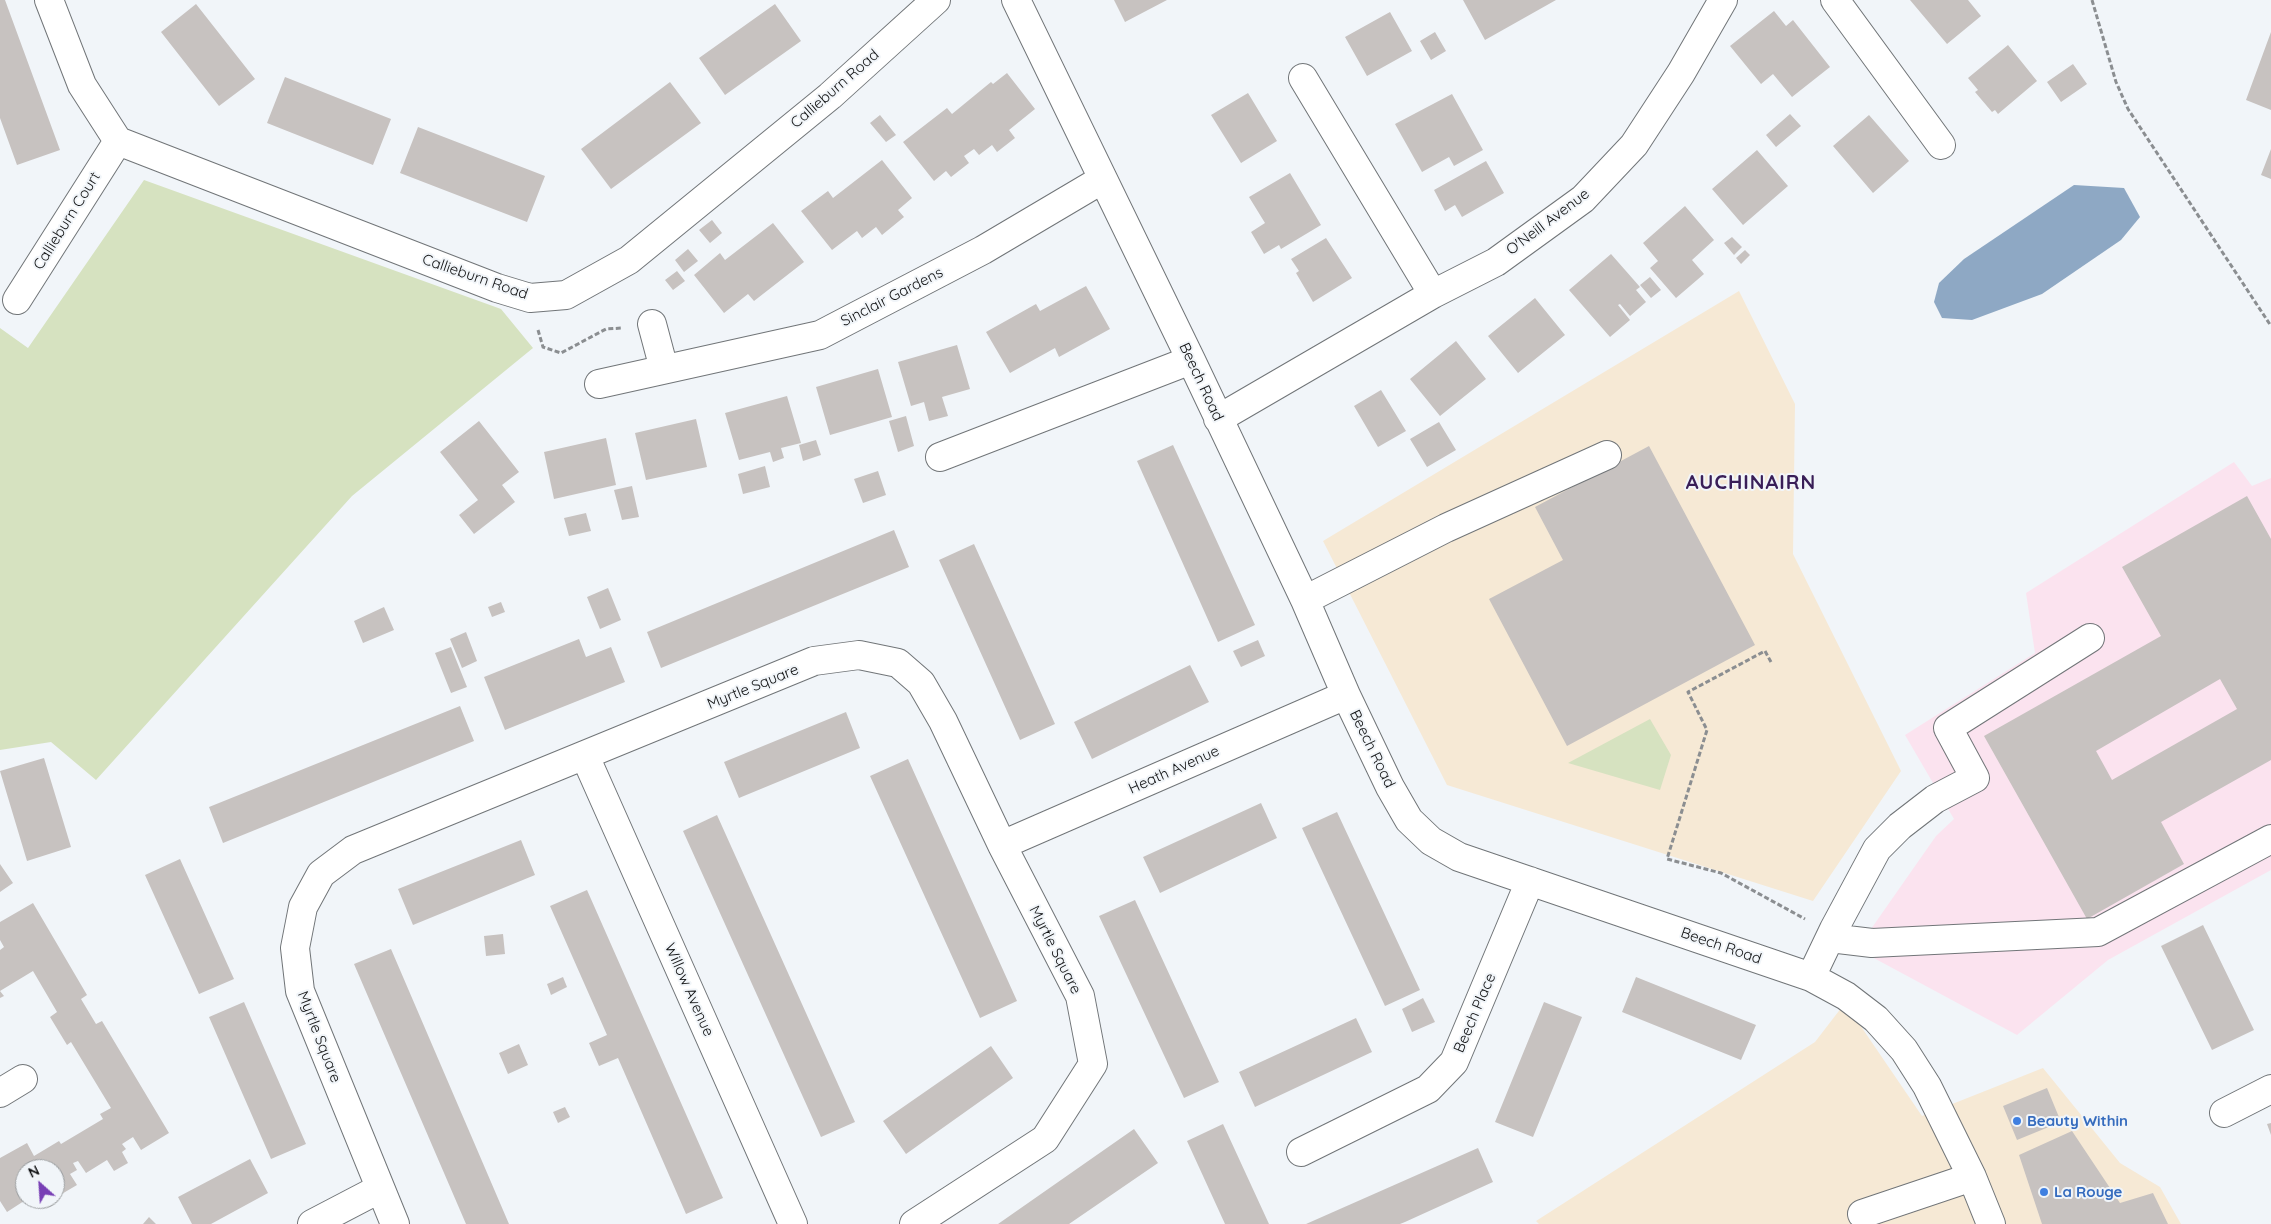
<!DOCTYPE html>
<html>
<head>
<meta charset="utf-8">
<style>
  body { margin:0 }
  #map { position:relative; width:2271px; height:1224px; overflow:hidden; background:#f1f5f9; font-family:Quicksand,sans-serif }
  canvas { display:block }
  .north { position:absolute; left:15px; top:1159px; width:50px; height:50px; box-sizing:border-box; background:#f1f5f9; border:1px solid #989b9d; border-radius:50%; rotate:334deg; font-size:14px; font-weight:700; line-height:20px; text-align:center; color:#121314 }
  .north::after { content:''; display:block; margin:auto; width:18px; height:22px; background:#783fb5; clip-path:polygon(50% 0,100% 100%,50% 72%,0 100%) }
</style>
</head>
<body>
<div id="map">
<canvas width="2271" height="1224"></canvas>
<div class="north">N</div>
</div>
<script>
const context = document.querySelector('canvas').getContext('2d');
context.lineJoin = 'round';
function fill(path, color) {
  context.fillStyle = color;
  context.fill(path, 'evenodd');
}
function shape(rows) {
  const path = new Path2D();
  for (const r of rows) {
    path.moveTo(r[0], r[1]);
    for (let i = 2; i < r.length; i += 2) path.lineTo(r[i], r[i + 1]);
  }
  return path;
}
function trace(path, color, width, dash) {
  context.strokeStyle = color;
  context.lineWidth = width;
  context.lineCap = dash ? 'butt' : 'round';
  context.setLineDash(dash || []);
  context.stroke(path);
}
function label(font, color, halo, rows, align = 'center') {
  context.font = font + ' Quicksand,sans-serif';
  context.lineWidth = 4;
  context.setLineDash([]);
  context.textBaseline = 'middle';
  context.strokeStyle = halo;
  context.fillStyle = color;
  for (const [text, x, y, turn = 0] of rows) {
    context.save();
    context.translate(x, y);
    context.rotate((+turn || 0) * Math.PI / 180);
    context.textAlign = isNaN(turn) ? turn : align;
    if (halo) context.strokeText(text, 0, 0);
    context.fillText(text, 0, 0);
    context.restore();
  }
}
const commercial = shape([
  [1739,291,1795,404,1793,554,1901,771,1813,901,1447,785,1323,541],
  [1845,1003,1922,1116,2043,1068,2120,1163,2160,1187,2181,1224,1539,1224,1536,1221,1815,1042]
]);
const education = shape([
  [2234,462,2252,486,2271,478,2271,870,2108,960,2017,1035,1857,949,1936,836,1954,819,1905,735,2035,653,2026,593]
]);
const green = shape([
  [144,180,501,309,533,348,352,496,96,780,51,742,0,750,0,328,28,348],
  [1650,719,1671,755,1660,790,1568,763]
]);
const water = shape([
  [2074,185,2124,188,2140,217,2121,240,2042,294,1972,320,1942,318,1934,302,1939,283,1964,259]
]);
const building = shape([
  [0,0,5,0,60,150,17,165,0,118],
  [1114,0,1167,0,1125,22],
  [1463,0,1556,0,1485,40],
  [1910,0,1968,0,1981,16,1947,44],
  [196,4,255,79,219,106,161,32],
  [775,4,801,41,725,95,699,58],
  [1774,11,1786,26,1793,20,1830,67,1792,97,1773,74,1761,84,1730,46],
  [1390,12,1412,51,1367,76,1345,37],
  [1435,32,1446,51,1431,60,1420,41],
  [2271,32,2271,110,2246,100],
  [2008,45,2037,81,1998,114,1995,110,1992,112,1975,92,1978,90,1968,78],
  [2073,64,2087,84,2061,102,2047,82],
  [1007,73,1035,109,1009,130,1015,138,997,152,992,145,979,155,974,149,964,156,969,163,951,177,946,171,934,181,903,142,947,108,952,114,991,82,993,84],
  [285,77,391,119,373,165,267,123],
  [670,82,701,123,611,189,581,149],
  [1248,93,1277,141,1241,163,1211,115],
  [1452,94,1483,150,1454,166,1449,157,1422,172,1395,124],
  [1790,114,1801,126,1776,147,1766,135],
  [880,115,896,135,886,142,870,123],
  [1869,115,1909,161,1873,193,1833,146],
  [418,127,545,176,527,222,400,173],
  [2271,149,2271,179,2261,175],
  [1757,150,1788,186,1743,225,1712,189],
  [882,160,912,198,898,210,904,217,882,235,876,227,862,238,857,231,832,250,801,211,828,191,833,198],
  [1486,161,1504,193,1462,217,1455,205,1445,211,1434,190],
  [1290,173,1321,225,1281,249,1279,245,1264,254,1251,232,1265,223,1249,197],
  [1685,206,1714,240,1692,260,1704,274,1676,298,1650,268,1658,261,1643,243],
  [712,220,722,233,710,243,699,230],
  [773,223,804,262,754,301,748,294,724,313,694,275,720,253,725,260],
  [1732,237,1742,247,1734,255,1724,243],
  [1326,238,1352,278,1313,302,1296,273,1299,271,1291,259],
  [688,249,698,261,684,272,675,260],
  [1745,250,1750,255,1741,264,1736,258],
  [1611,254,1640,287,1636,290,1646,302,1630,316,1620,304,1618,305,1630,320,1610,337,1569,290],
  [677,271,685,281,673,290,665,280],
  [1650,277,1661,290,1651,298,1640,285],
  [1086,286,1110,329,1059,357,1055,348,1010,373,986,332,1036,304,1040,311],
  [1535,298,1565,335,1518,373,1488,336],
  [1456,341,1486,379,1440,416,1410,379],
  [957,345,970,389,942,397,948,416,929,421,924,402,911,406,898,362],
  [878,369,892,417,830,435,816,387],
  [1381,390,1406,431,1378,447,1354,406],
  [787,396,801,443,781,448,784,458,773,462,770,452,739,460,725,413],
  [906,416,914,446,898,452,889,421],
  [696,419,707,467,646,480,635,433],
  [479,421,519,472,502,485,515,502,474,534,459,515,478,500,440,452],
  [1439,422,1456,450,1427,467,1410,439],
  [606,438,616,485,554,499,544,452],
  [816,440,821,455,803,461,799,445],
  [1173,445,1255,625,1218,642,1137,461],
  [1649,446,1755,645,1567,746,1489,599,1563,560,1535,507],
  [765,466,770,487,743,494,738,474],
  [878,471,886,495,863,503,854,479],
  [632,486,639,517,622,520,614,490],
  [2247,496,2271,539,2271,760,2161,822,2184,864,2087,919,1984,736,2161,636,2122,567],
  [2220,679,2237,709,2112,780,2096,751],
  [586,513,591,531,569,536,564,518],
  [894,530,909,567,661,668,647,632],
  [974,544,1055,724,1020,740,939,560],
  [608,588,621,620,600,629,587,597],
  [501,602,505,612,492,617,488,607],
  [384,607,394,630,363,643,354,621],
  [466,632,477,661,462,668,450,639],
  [579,639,586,657,611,647,625,682,505,730,484,677],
  [1258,640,1265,656,1241,667,1233,651],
  [451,647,467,687,451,693,435,653],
  [1190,665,1209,702,1092,759,1074,722],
  [460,706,474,741,223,843,209,807],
  [846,712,860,748,739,798,724,762],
  [44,758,71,847,27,861,0,771],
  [908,759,1017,1001,980,1018,870,776],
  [1261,803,1277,838,1160,893,1143,857],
  [1337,812,1420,990,1385,1006,1302,828],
  [717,815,855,1122,821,1137,683,831],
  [521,840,535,875,413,925,398,889],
  [180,859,234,979,199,994,145,875],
  [0,864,13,883,0,892],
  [587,890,723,1198,686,1214,618,1058,599,1066,589,1043,607,1035,550,906],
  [1135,900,1219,1082,1184,1098,1099,916],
  [33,903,87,995,81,999,96,1024,102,1021,169,1133,141,1150,133,1137,122,1144,126,1149,122,1152,128,1163,114,1171,107,1160,86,1173,78,1161,73,1163,77,1170,70,1174,77,1185,60,1195,55,1186,55,1169,25,1169,25,1185,17,1190,24,1201,7,1212,0,1201,0,1158,27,1143,34,1156,59,1141,61,1144,103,1119,100,1114,111,1108,71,1042,67,1045,50,1017,57,1012,33,971,0,991,4,996,0,998,0,950,4,947,0,940,0,922],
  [2203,925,2254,1030,2212,1050,2161,946],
  [503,934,505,954,486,956,484,936],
  [391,949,509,1224,466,1224,354,964],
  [563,977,567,987,551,995,547,984],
  [1636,977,1756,1025,1741,1060,1622,1012],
  [1423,998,1435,1022,1412,1032,1402,1009],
  [244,1002,306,1144,271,1159,209,1017],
  [1544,1002,1582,1017,1533,1137,1495,1122],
  [1356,1018,1372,1052,1255,1107,1239,1072],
  [519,1044,528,1065,508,1074,499,1053],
  [991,1046,1013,1078,906,1154,883,1121],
  [2047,1088,2061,1122,2017,1140,2003,1106],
  [565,1107,570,1117,558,1123,553,1112],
  [2271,1123,2271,1135,2267,1124],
  [1223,1124,1269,1224,1225,1224,1187,1141],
  [1134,1129,1158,1163,1069,1224,998,1224],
  [2072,1131,2120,1203,2153,1193,2168,1224,2042,1224,2019,1155],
  [1478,1148,1493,1182,1405,1222,1400,1224,1306,1224],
  [250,1159,268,1193,211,1224,192,1224,178,1197],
  [149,1217,156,1224,143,1224]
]);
const path = shape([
  [2092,0,2116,82,2128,109,2271,326],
  [538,330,543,347,561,353,606,329,622,328],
  [1771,662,1765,651,1688,692,1707,730,1667,859,1721,873,1805,919]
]);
const minor = shape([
  [49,0,82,85,118,141,497,288,530,298,566,295,629,260,830,96,936,0],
  [1016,0,1191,360,1305,600,1346,695,1390,787,1409,820,1431,841,1459,857,1811,977,1846,996,1876,1019,1904,1050,1927,1086,1972,1177,1991,1224],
  [1835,0,1941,145],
  [1303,78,1433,294],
  [17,300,118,141],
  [652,324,664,369],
  [599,384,820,335,983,250,1103,179],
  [1218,419,1433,294,1496,262,1583,199,1634,145,1681,73,1723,0],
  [940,457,1191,360],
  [1305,600,1446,528,1607,455],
  [585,756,793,1224],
  [1002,845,1346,695],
  [1830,938,1872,943,2098,932,2271,839],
  [1811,977,1834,929,1877,849,1900,826,1935,799,1975,778,1948,728,2090,638],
  [0,1093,23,1079],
  [2224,1113,2271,1089],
  [1301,1152,1428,1089,1454,1062,1530,881],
  [1862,1214,1972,1177],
  [312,1224,379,1189],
  [395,1224,300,991,295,948,303,907,321,874,353,850,814,661,859,655,898,663,921,683,943,721,1002,845,1080,996,1093,1064,1045,1139,914,1224]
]);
const markers = [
  [2017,1121,5,"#3f7fe0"],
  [2044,1192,5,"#3f7fe0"]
];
const streetNames = [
  ["Callieburn Road",835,89,-41],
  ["Callieburn Court",67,221,-58],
  ["O'Neill Avenue",1548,222,-37],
  ["Callieburn Road",475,277,19],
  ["Sinclair Gardens",892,297,-27],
  ["Beech Road",1201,382,65],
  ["Myrtle Square",753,687,-22],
  ["Beech Road",1372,749,64],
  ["Heath Avenue",1174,770,-24],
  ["Beech Road",1721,946,19],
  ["Myrtle Square",1055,950,63],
  ["Willow Avenue",689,990,66],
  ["Beech Place",1475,1013,-67],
  ["Myrtle Square",319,1037,69]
];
const shopNames = [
  ["Beauty Within",2027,1121],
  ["La Rouge",2054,1192]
];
const districtNames = [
  ["AUCHINAIRN",1751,483]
];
fill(commercial, '#f6e9d5');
fill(education, '#fbe3ef');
fill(green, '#d6e2c0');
fill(water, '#8ea8c4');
fill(building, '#c7c2c0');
trace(minor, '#717578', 30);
trace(path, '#8b8e91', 3, [5, 2.5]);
trace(minor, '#fff', 28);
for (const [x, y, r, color] of markers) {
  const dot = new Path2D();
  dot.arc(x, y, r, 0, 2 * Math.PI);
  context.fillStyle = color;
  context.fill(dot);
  trace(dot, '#f1f5f9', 2);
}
label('15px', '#121314', '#f1f5f9', streetNames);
label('bold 15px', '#366cbe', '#f1f5f9', shopNames, 'left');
context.letterSpacing = '1px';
label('bold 20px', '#391e57', '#f1f5f9', districtNames);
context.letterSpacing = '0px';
</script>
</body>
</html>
